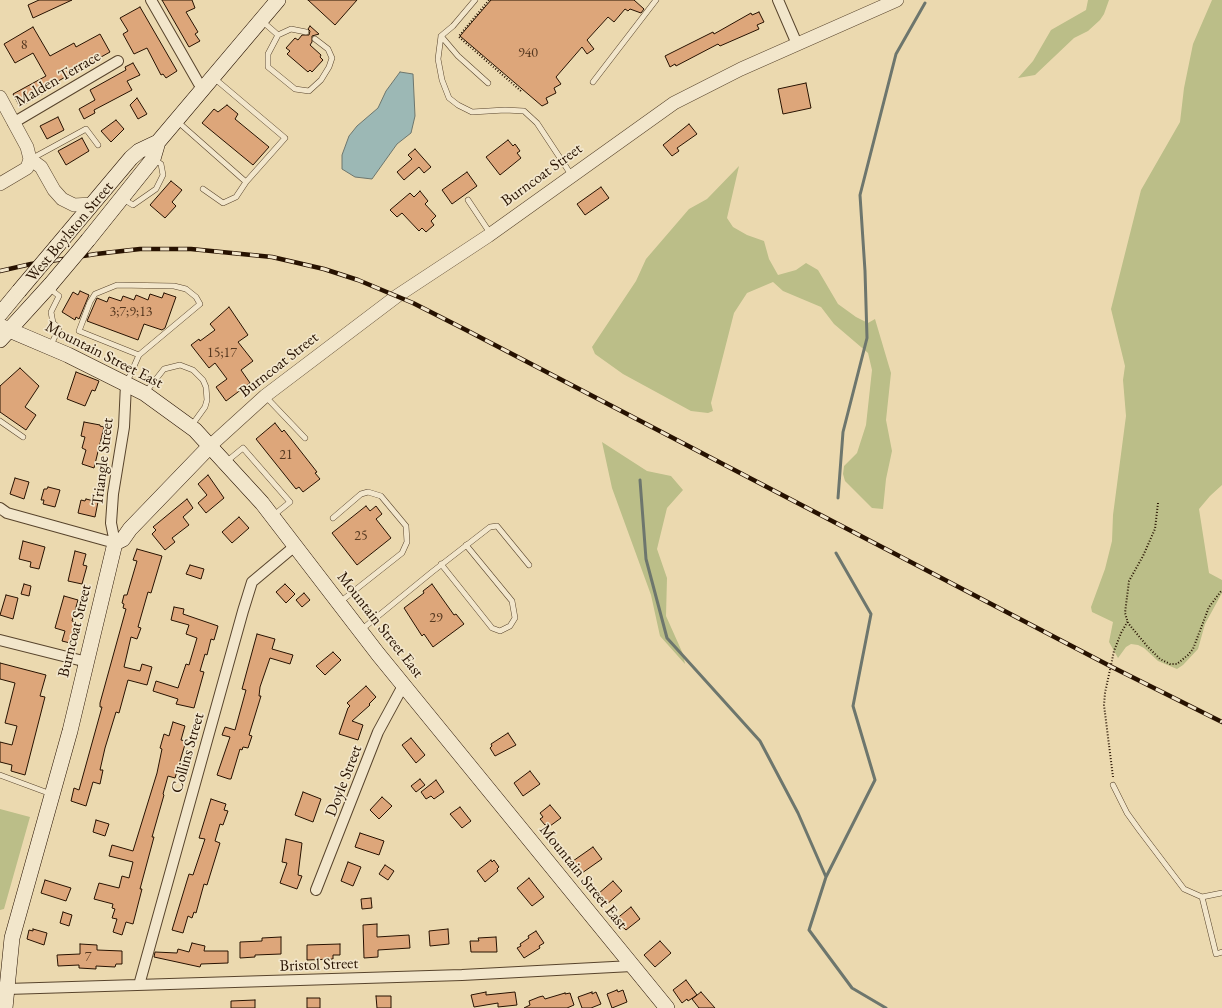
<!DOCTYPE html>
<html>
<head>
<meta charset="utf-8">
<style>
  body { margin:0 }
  canvas { display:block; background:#ebd9af }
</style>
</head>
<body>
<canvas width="1222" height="1008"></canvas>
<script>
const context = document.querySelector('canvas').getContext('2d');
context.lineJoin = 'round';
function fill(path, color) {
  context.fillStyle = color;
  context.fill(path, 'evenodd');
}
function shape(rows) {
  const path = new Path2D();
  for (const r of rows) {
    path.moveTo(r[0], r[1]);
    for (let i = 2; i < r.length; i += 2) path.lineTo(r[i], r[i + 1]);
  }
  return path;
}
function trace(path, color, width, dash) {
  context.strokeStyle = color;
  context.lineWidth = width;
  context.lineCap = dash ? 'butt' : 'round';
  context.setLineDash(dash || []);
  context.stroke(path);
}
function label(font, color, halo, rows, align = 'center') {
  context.font = font + ' "EB Garamond",serif';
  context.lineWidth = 3.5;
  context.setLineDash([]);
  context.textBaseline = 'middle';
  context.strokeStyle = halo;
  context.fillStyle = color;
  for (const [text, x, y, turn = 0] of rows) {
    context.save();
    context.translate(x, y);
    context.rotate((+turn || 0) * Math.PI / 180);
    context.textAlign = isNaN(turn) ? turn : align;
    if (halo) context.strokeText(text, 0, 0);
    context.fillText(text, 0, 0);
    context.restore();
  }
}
const green = shape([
  [1088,0,1109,0,1104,14,1100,20,1088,31,1074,38,1035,75,1018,78,1033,61,1051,30,1086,10],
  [1212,0,1222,0,1222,485,1210,496,1199,509,1209,573,1222,580,1222,593,1205,624,1198,649,1183,665,1177,669,1158,661,1144,648,1138,645,1131,644,1126,647,1118,658,1109,642,1113,622,1092,612,1091,607,1105,569,1112,541,1113,515,1126,416,1123,380,1125,366,1111,309,1141,190,1180,122,1184,88,1193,44],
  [739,166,727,218,733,227,747,235,764,241,769,259,778,275,796,270,806,263,818,270,838,304,856,317,868,323,875,319,891,373,886,420,892,451,886,479,883,509,872,508,845,481,843,474,844,466,857,453,866,425,872,370,868,353,834,324,821,307,783,291,773,282,747,293,734,313,711,403,713,411,708,413,691,411,623,374,595,354,592,347,636,281,646,259,689,209,707,199],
  [602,442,647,471,671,476,683,490,667,508,657,549,667,578,666,616,683,654,685,664,660,636,651,595,612,488],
  [0,809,30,817,4,909,0,910]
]);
const water = shape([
  [400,72,413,74,415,116,411,133,397,144,372,179,355,177,342,169,342,155,349,136,357,126,378,108,386,91,400,72]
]);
const stream = shape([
  [640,480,646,559,667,638,760,741,798,813,826,877],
  [838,498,843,432,867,338,865,271,860,195,896,54,925,3],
  [836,553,871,614,853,706,875,780,826,877,809,930,852,988,886,1008]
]);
const building = shape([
  [39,0,72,0,33,18,28,5,39,0],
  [162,0,192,0,195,8,186,12,198,32,195,34,200,41,189,47,162,0],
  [308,0,357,0,335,25,308,0],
  [491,0,634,0,644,9,641,13,630,9,628,11,625,9,614,22,608,17,587,40,594,49,587,54,582,47,556,77,561,84,554,88,556,93,546,98,548,103,542,106,460,36,491,0],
  [140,7,177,71,166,78,163,74,161,75,147,48,134,54,123,34,128,31,120,18,140,7],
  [759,12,764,22,757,25,759,29,720,46,718,44,676,66,675,64,670,67,665,56,713,32,714,34,751,13,752,15,759,12],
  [310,26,319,34,312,36,312,42,310,45,321,55,320,57,323,60,312,72,310,70,308,72,287,54,290,51,286,48,295,38,298,40,302,35,309,35,310,31,308,29,310,26],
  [33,27,50,56,74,43,76,47,100,34,110,52,44,89,46,92,20,107,13,94,46,76,33,53,15,63,4,44,33,27],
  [133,63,140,75,127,81,132,90,94,110,95,113,84,119,79,109,95,100,90,90,126,70,125,67,133,63],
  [806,83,811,108,783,114,778,89,806,83],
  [137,98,147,114,138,119,130,105,137,98],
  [227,105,238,114,235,119,269,147,253,165,202,123,214,109,218,112,227,105],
  [58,117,64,130,47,139,40,126,58,117],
  [116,120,124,129,111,142,101,131,116,120],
  [689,124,697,134,677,148,679,151,672,156,663,145,689,124],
  [82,138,89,151,66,165,58,151,82,138],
  [508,140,513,146,515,144,520,151,517,153,521,158,500,175,486,157,508,140],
  [415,149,431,167,424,173,419,167,404,180,397,172,412,159,408,155,415,149],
  [467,172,477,186,452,204,442,190,467,172],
  [171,181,182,190,172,202,176,206,165,218,150,205,171,181],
  [601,187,609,198,585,215,577,204,601,187],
  [420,191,428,201,425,204,436,216,431,221,434,225,426,232,422,228,419,231,402,213,397,217,390,210,410,193,414,197,420,191],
  [80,291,89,295,79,319,76,317,75,320,62,312,73,292,78,295,80,291],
  [164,293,176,297,165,328,162,330,144,324,138,340,87,321,97,298,107,302,109,297,121,301,123,296,134,300,136,295,148,300,150,294,162,298,164,293],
  [229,307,248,335,238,342,253,361,241,370,250,383,226,401,216,387,227,379,215,363,209,368,191,345,199,339,200,341,215,330,210,324,229,307],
  [20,368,39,386,25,407,36,415,26,430,0,412,0,386,20,368],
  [76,372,99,381,95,391,92,390,85,406,67,399,76,372],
  [84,422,100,425,100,426,104,427,94,468,82,464,86,450,82,448,85,437,81,436,84,422],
  [275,423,282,432,284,430,317,472,315,473,320,479,303,492,299,487,296,489,256,439,275,423],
  [208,475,224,498,206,513,198,503,207,495,198,484,208,475],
  [15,478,29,482,24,499,10,494,15,478],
  [48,487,60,490,55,507,43,504,44,500,41,500,44,489,47,489,48,487],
  [86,499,98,502,95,517,78,513,81,500,85,501,86,499],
  [187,499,193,508,183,517,189,525,172,538,175,542,165,550,152,534,156,530,153,527,187,499],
  [366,506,370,511,376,506,382,514,376,519,391,538,357,565,332,533,366,506],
  [239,517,249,528,232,543,222,532,239,517],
  [23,541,45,547,39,569,30,567,31,562,19,559,23,541],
  [137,549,162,556,151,593,148,592,138,627,141,628,137,639,131,637,124,667,140,671,142,664,152,667,147,685,128,680,119,713,116,712,105,748,100,770,103,770,100,784,93,782,86,806,71,801,74,788,79,790,102,707,100,707,100,703,126,609,123,608,124,604,122,603,124,595,127,595,137,561,133,560,137,549],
  [75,551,86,554,83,565,87,566,82,584,68,581,75,551],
  [190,565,204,569,201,579,186,574,190,565],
  [24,584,31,586,29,596,21,594,24,584],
  [285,584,295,594,286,603,276,592,285,584],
  [432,584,454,615,456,614,464,624,433,647,424,634,422,636,404,608,424,593,423,591,432,584],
  [304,593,310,600,302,607,296,600,304,593],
  [6,595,18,598,13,619,0,615,6,595],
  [64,596,78,600,72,621,76,622,70,643,62,641,65,631,55,628,64,596],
  [174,607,184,609,183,614,218,626,214,640,211,639,207,655,205,654,200,671,204,672,194,708,176,704,178,699,153,691,156,681,178,688,186,664,189,665,197,638,186,634,189,625,171,620,174,607],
  [257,634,275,639,272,649,293,655,290,664,270,658,260,687,259,696,261,696,249,735,252,736,248,748,243,747,242,750,240,749,231,779,229,779,217,775,230,737,222,735,225,727,235,730,246,690,242,689,257,634],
  [333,652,341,660,325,675,316,666,333,652],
  [0,663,46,675,40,696,45,697,25,775,11,771,12,765,0,762,0,742,12,745,17,726,5,723,15,683,0,679,0,663],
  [366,686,376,697,369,704,370,705,352,721,363,725,358,740,339,734,348,708,350,706,347,703,366,686],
  [173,722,185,726,181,740,186,741,175,778,168,776,163,794,164,795,152,837,154,837,140,889,142,889,133,924,126,922,122,935,113,932,117,919,112,918,115,909,112,908,113,904,94,899,99,883,119,888,122,876,129,878,133,862,109,856,112,845,133,851,157,773,162,749,160,748,164,734,169,736,173,722],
  [508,733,516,745,495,756,490,748,492,746,491,744,508,733],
  [411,738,425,755,416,763,402,745,411,738],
  [530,771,540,784,523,796,514,783,530,771],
  [420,779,425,785,416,792,411,786,420,779],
  [436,780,444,792,434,799,431,796,426,799,421,792,436,780],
  [303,792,321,799,313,822,295,815,303,792],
  [382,797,392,806,379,819,370,810,382,797],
  [211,799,226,804,224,810,228,811,223,825,220,824,215,841,220,843,207,885,204,884,196,913,194,912,192,918,188,916,183,933,172,930,189,874,193,875,205,839,199,838,211,799],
  [550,805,561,818,550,826,548,823,545,825,540,819,543,817,540,813,550,805],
  [460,807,471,821,462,828,450,814,460,807],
  [96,820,109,824,105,836,93,832,96,820],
  [360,833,384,841,379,855,355,847,360,833],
  [286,839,302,843,298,875,302,876,297,889,280,883,287,863,282,862,286,839],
  [593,847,602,859,582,873,573,861,593,847],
  [491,860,492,862,494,860,499,867,497,869,498,871,485,882,477,871,491,860],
  [348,862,361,867,353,886,341,881,348,862],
  [385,865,394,871,388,880,379,874,385,865],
  [529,878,544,897,532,906,517,888,529,878],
  [45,880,71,888,66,901,41,893,45,880],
  [613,881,622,891,606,905,598,894,613,881],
  [371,898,372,908,362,909,361,899,371,898],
  [631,907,640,919,626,930,615,920,631,907],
  [63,912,72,915,69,926,60,923,63,912],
  [377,924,377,937,409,935,410,948,378,950,378,957,364,958,363,925,377,924],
  [33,929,47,933,44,945,27,939,29,930,33,931,33,929],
  [448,929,449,944,430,946,429,931,448,929],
  [536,931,544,943,539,946,540,948,524,958,517,948,521,946,520,944,529,938,528,936,536,931],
  [281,937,281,954,255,955,255,957,240,958,240,942,262,941,262,938,281,937],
  [496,937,497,952,471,952,470,941,479,941,478,938,496,937],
  [660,941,671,953,655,967,644,955,660,941],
  [192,943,205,946,204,951,228,951,228,963,201,964,200,967,154,957,155,952,177,953,178,949,189,952,192,943],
  [80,944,97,945,97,950,122,951,122,964,116,964,115,967,96,966,96,969,79,968,79,965,58,966,57,955,80,954,80,944],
  [340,944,340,955,333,955,333,959,307,960,307,945,340,944],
  [686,980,697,995,688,1001,687,999,682,1003,673,990,686,980],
  [617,990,618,992,623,990,627,1002,612,1008,607,994,617,990],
  [486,992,486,995,515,992,517,1005,498,1007,498,1003,474,1007,471,995,486,992],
  [592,992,592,994,596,992,601,1004,591,1008,582,1008,578,997,592,992],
  [701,992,715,1008,699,1008,692,999,701,992],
  [565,993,565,994,570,993,574,1005,567,1008,524,1008,530,1005,529,1001,539,997,543,996,545,999,565,993],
  [376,996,391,996,391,1008,377,1008,376,996],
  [307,998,320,998,320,1008,307,1008,307,998],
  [255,1000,255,1008,231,1008,231,1001,255,1000]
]);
const path = shape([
  [489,0,459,36,459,37,521,91],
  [1158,503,1155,529,1143,556,1129,581,1125,613,1128,623,1147,646,1160,659,1170,664,1177,664,1188,655,1193,649,1209,607,1222,590],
  [1113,777,1104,705,1105,693,1114,651,1121,633,1128,621]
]);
const service = shape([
  [475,0,453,26,441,36,438,59,442,80,449,98,458,105,472,112,505,110,524,111,537,123,572,176],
  [262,21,278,35],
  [306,32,291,29,278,35,268,54,268,67,295,89,309,91,321,80,329,67,332,58,328,49,315,39],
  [441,36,458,56,488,83],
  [593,82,656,0],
  [177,121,246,182,285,138,214,78],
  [31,159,86,129,98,145],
  [203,189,223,203,236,197,246,182],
  [123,199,133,205,156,189,163,175,161,164,155,160],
  [468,200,490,233],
  [49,288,59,296,51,312,53,323,59,328,50,347],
  [127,382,139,355,200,304,196,297,186,289,174,286,117,285,95,294,90,302,79,331,139,355],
  [145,393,164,369,180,365,193,370,203,380,206,387,207,400,205,407,192,425],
  [266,397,305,438],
  [0,421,23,437],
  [226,462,243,448,290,502,274,515],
  [333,518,361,494,368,492,381,496,406,526,407,542,402,553,340,602],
  [441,564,492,628,500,631,510,626,515,618,512,601,466,545],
  [361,630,432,572,490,527,497,526,529,565],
  [0,775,51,794],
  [1113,785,1127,813,1140,831,1184,889,1202,897,1216,954,1222,952],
  [1202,897,1222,893]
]);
const minor = shape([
  [151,0,202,89],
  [778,0,797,44],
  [13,123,118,61],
  [0,508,7,513,115,543,111,523,113,494,124,427,126,384],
  [0,640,87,662],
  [316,890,378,732,404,684],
  [139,985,243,611,252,582,295,546],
  [7,989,462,975,632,966]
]);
const tertiary = shape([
  [0,97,27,147,30,159,27,168,0,184],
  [30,159,41,167,54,190,62,199,74,205,92,204],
  [210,446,265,396,397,296,488,236,674,103,741,69,897,0]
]);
const secondary = shape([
  [88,240,153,159,158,142,278,0],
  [57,246,131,158,139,151,158,142],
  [0,314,19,291],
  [0,326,68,355,144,393,195,430,262,503,378,654,667,1008],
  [0,340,51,284],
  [5,1008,12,938,70,731,115,543,123,539,130,529,210,446]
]);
const rail = shape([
  [0,271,31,264,96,254,140,249,191,249,272,257,324,269,358,280,413,303,468,331,1110,666,1222,722]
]);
const secondaryBridge = shape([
  [51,284,88,240],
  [19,291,57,246]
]);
const numberNames = [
  ["8",24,45],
  ["940",528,53],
  ["3;7;9;13",131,312],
  ["15;17",222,353],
  ["21",286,455],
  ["25",361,536],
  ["29",436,618],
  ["7",88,957]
];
const streetNames = [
  ["Malden Terrace",58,79,-30],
  ["Burncoat Street",542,175,-36],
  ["West Boylston Street",70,232,-50],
  ["Mountain Street East",104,355,27],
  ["Burncoat Street",279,365,-38],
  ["Triangle Street",103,462,-83],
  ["Mountain Street East",380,625,52],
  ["Burncoat Street",75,631,-76],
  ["Collins Street",188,753,-74],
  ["Doyle Street",344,781,-69],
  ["Mountain Street East",583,877,51],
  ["Bristol Street",319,965,-2]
];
fill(green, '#bbbe88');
fill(water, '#9cb8b5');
trace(water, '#6d766d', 1);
trace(stream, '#6d766d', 3);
fill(building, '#dda67a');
trace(building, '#271201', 1);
trace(service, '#58442c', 6);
trace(minor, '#58442c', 12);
trace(tertiary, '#58442c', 14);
trace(secondary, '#271201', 16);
trace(path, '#271201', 2, [1, 2]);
trace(service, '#f2e6cb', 5);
trace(minor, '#f2e6cb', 10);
trace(tertiary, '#f2e6cb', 13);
trace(secondary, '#f2e6cb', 15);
trace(rail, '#271201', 4.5);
trace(rail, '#f2e6cb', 3, [9]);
trace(secondaryBridge, '#271201', 16, []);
trace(secondaryBridge, '#f2e6cb', 15);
label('14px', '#54371f', null, numberNames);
label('16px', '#271201', '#f2e6cb', streetNames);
</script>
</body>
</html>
